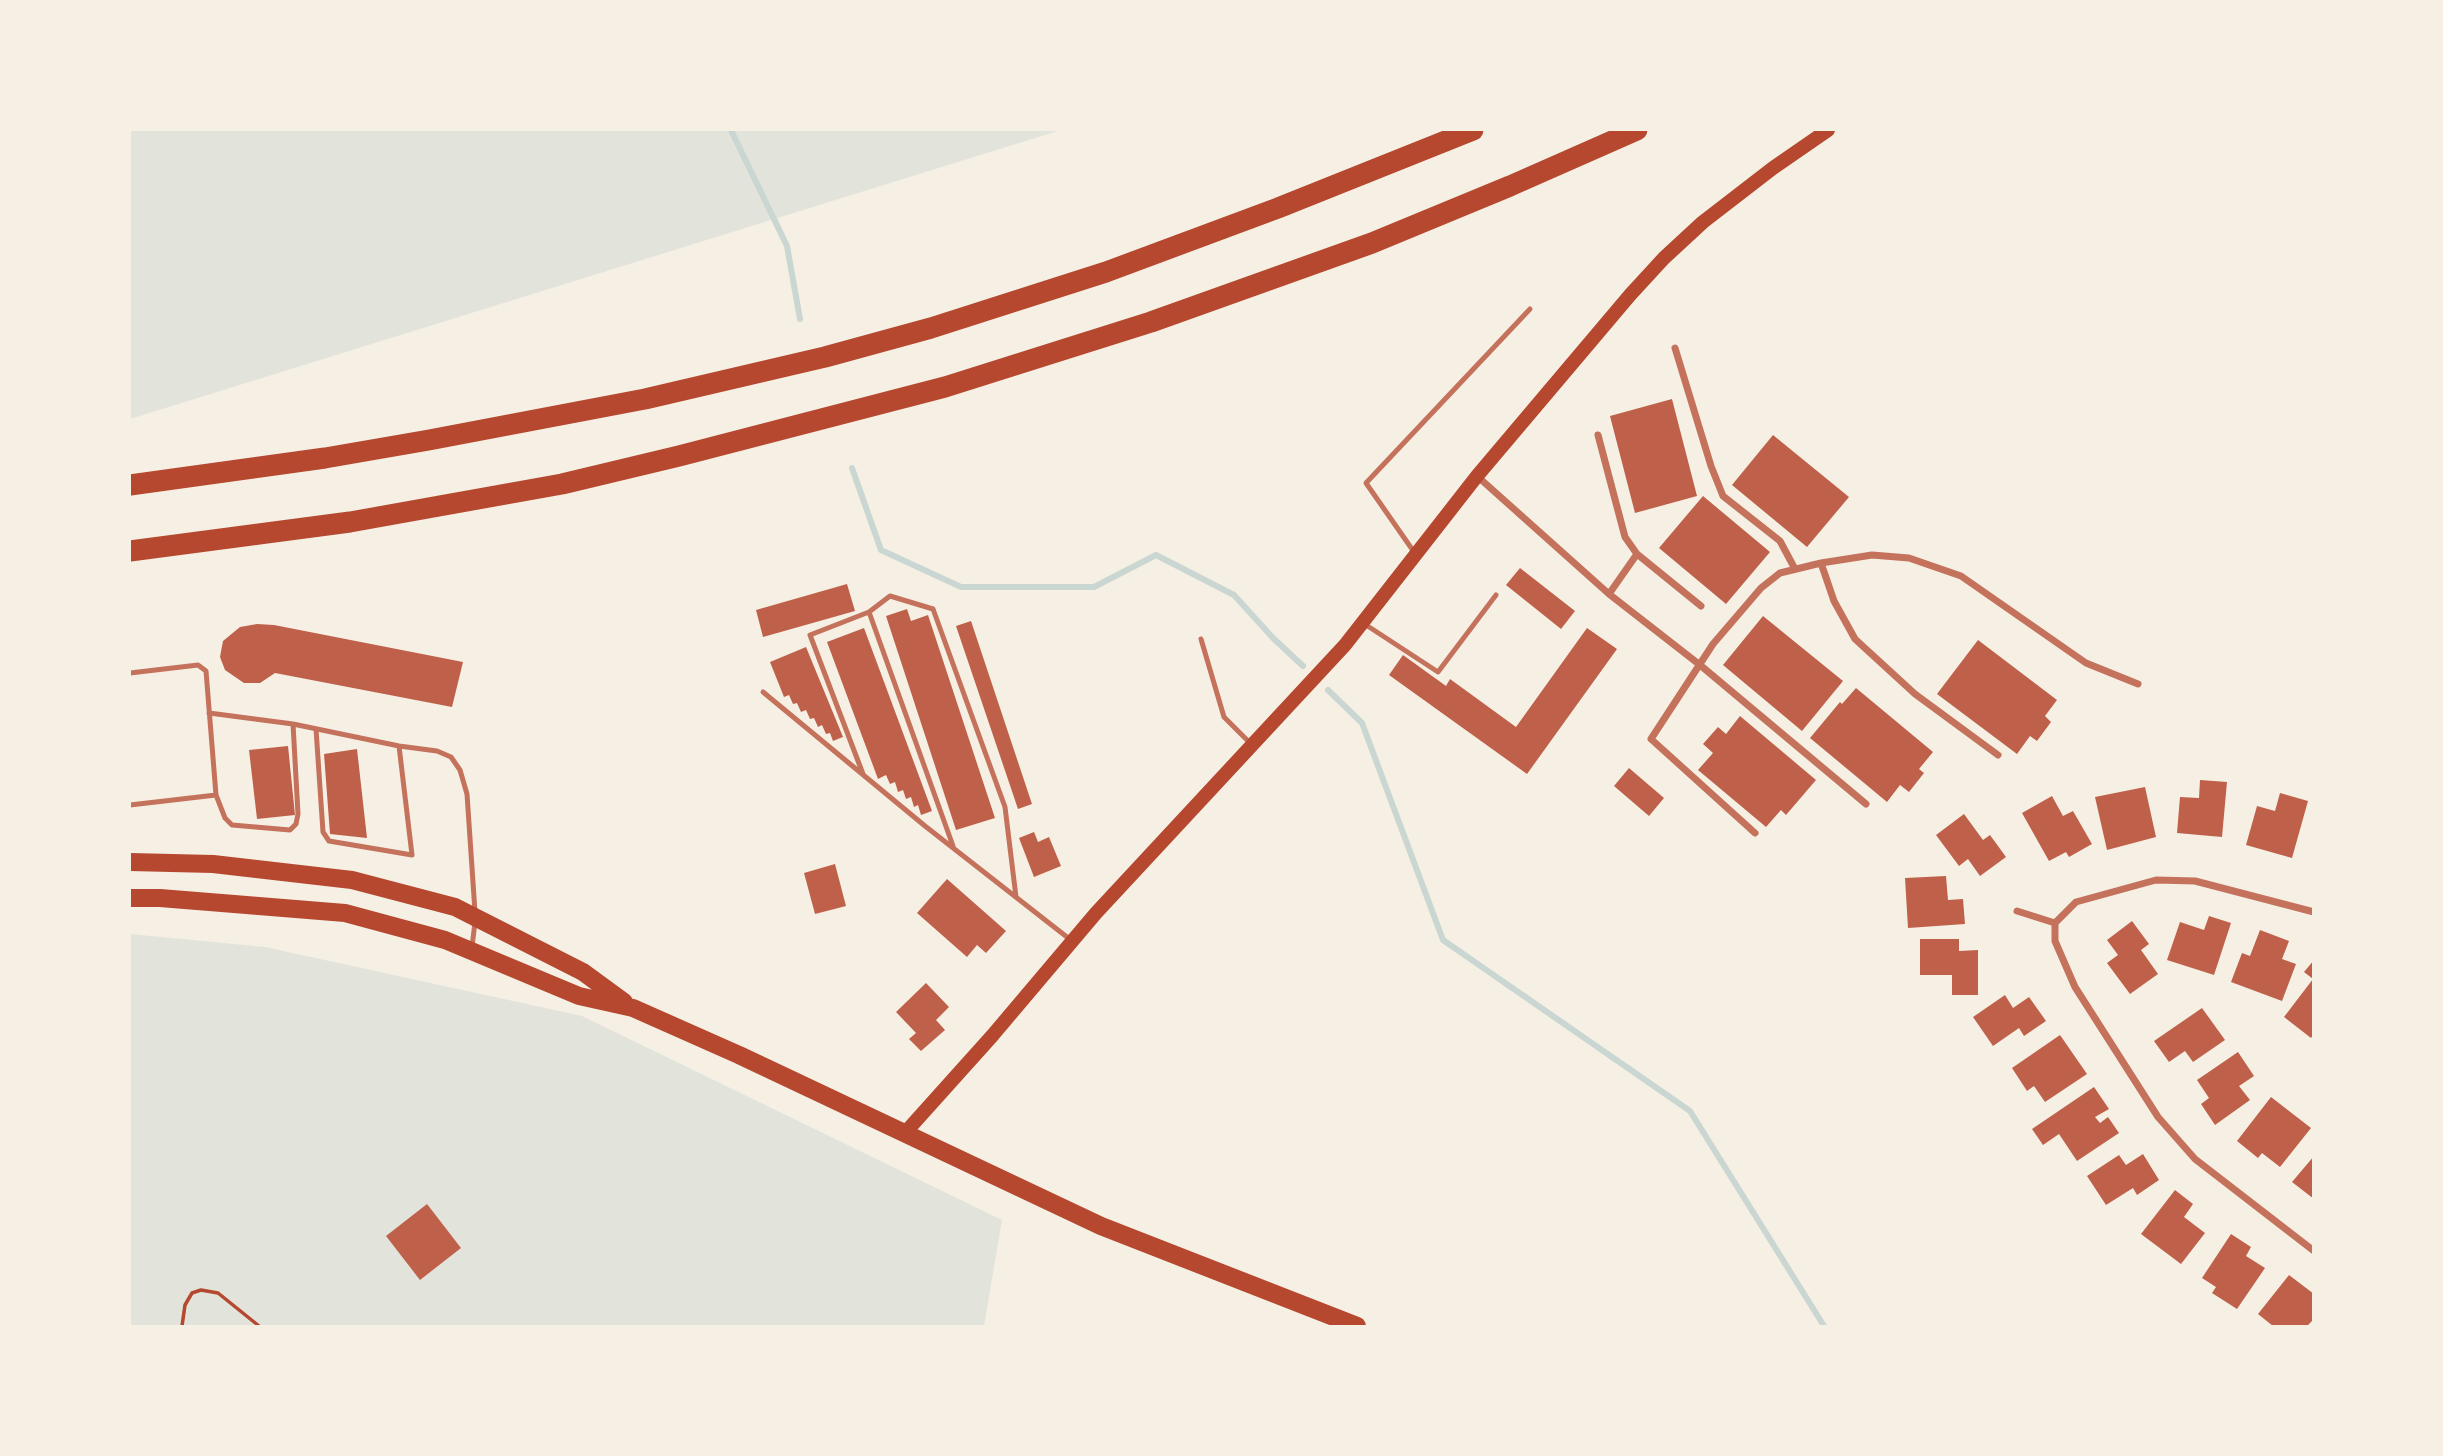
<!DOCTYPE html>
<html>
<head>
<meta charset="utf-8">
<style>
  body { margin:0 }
  #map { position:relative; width:2443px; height:1456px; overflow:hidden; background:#f6efe4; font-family:"PT Sans",sans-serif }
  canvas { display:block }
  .frame { position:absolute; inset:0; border:131px solid #f6efe4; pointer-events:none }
</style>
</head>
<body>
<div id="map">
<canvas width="2443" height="1456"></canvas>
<div class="frame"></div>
</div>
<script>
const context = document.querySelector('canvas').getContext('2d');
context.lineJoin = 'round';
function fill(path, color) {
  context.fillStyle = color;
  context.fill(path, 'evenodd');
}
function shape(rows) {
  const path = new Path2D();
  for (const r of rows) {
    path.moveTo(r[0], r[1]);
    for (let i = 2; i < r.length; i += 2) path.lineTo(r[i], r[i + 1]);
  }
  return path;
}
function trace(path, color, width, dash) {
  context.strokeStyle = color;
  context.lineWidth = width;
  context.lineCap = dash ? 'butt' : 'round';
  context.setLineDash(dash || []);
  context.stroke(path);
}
const green = shape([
  [130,130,1061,130,130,419],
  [130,934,265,947,582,1016,1002,1220,984,1326,130,1326]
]);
const stream = shape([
  [731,130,787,246,800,319],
  [852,468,881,550,961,587,1094,587,1156,555,1234,595,1273,638,1303,666],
  [1328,690,1362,723,1443,940,1690,1111,1824,1326]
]);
const building = shape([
  [1672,399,1697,496,1635,513,1610,416],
  [1773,435,1849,497,1807,547,1732,485],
  [1703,496,1770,552,1726,604,1659,548],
  [1520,568,1575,611,1561,629,1506,585],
  [847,584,855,611,763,637,756,610],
  [907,609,911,621,928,615,995,818,956,830,886,616],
  [1763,616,1843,681,1802,731,1723,665],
  [971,621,1032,804,1018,809,956,626],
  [257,624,274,625,463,662,452,707,275,673,260,683,244,683,225,670,220,657,223,641,240,627],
  [864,628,932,811,921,815,918,805,914,807,911,797,906,799,903,790,898,792,895,782,890,784,886,775,878,779,827,642],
  [1587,628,1617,649,1527,774,1389,675,1403,655,1446,686,1450,679,1516,727],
  [1978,640,2057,700,2045,716,2051,722,2037,741,2030,736,2017,754,1937,694],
  [806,647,843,737,833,741,830,733,826,734,822,725,818,727,814,718,810,719,806,710,801,712,797,703,793,704,789,695,784,697,770,662],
  [1856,688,1933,752,1919,769,1924,773,1909,792,1900,785,1887,802,1810,738,1840,702,1842,704],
  [1740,716,1816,780,1786,815,1781,810,1766,827,1698,770,1713,753,1703,744,1718,727,1726,734],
  [288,746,295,815,257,819,249,750],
  [357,749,367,838,330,834,324,754],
  [1629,768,1664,798,1649,816,1614,786],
  [2200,780,2227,782,2222,837,2177,833,2180,797,2199,798],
  [2145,787,2156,837,2107,850,2095,797],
  [2280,793,2308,801,2292,858,2246,845,2257,806,2275,811],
  [2052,796,2063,816,2073,811,2092,844,2069,857,2066,852,2049,861,2022,813],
  [1964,814,1983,840,1990,835,2006,857,1980,876,1968,859,1959,866,1936,835],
  [1034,832,1038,842,1049,837,1061,866,1034,877,1019,838],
  [835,864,846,906,815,914,804,873],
  [1946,876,1948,900,1963,899,1965,924,1908,928,1905,878],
  [947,879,1006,931,986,953,977,945,967,957,917,913],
  [2209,916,2231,923,2214,975,2167,960,2180,922,2204,930],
  [2132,921,2149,944,2141,950,2158,974,2130,994,2107,963,2118,955,2107,940],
  [2260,930,2289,941,2282,959,2296,964,2282,1001,2231,982,2242,953,2250,956],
  [1920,939,1959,939,1959,951,1978,950,1978,995,1952,995,1952,975,1920,975],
  [2314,960,2314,1034,2311,1038,2284,1017,2313,979,2304,972],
  [926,983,949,1007,936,1020,945,1030,921,1051,909,1039,916,1033,896,1012],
  [2005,995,2013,1008,2029,997,2046,1021,2024,1036,2019,1028,1993,1046,1973,1017],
  [2202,1008,2225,1040,2193,1062,2185,1051,2169,1062,2154,1041],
  [2060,1035,2087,1074,2045,1102,2034,1086,2027,1091,2012,1068],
  [2238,1052,2254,1076,2239,1086,2250,1100,2215,1125,2201,1104,2209,1098,2197,1080],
  [2094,1087,2109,1109,2095,1117,2100,1123,2108,1117,2119,1133,2077,1161,2059,1134,2043,1145,2032,1129],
  [2271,1097,2311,1128,2280,1167,2262,1153,2258,1158,2237,1141],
  [2143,1154,2159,1180,2137,1195,2133,1188,2106,1205,2087,1176,2119,1155,2126,1165],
  [2314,1156,2314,1199,2292,1182],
  [2175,1190,2193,1204,2184,1217,2205,1233,2181,1264,2141,1234],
  [427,1204,461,1248,420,1280,386,1236],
  [2231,1234,2251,1247,2246,1256,2265,1268,2237,1309,2212,1293,2216,1287,2202,1278],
  [2289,1275,2314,1294,2314,1319,2307,1326,2273,1326,2258,1314]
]);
const path = shape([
  [182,1326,185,1305,192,1293,201,1290,218,1293,259,1326]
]);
const service = shape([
  [1414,552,1366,483,1530,309],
  [869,612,953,846],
  [1363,623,1438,672,1496,595],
  [1201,639,1224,717,1251,744],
  [130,673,198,665,206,671,216,795,130,805],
  [763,692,925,826,1072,941],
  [209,713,293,724,399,746,437,751,451,757,460,770,467,794,475,912],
  [316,729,323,832,329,841,412,855,399,746],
  [863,774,810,635,869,612,890,596,933,609,1005,807,1016,897],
  [216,795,225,818,232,825,290,830,296,824,298,814,293,724],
  [472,947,475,922]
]);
const minor = shape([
  [1675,348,1711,466,1723,496,1780,541,1795,569],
  [1598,435,1625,537,1637,554,1701,606],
  [1477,476,1609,594,1700,665,1866,804],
  [1821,563,1834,601,1855,639,1915,694,1998,755],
  [1609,594,1637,554],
  [1755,833,1651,739,1713,644,1761,588,1780,573,1821,563,1872,555,1909,558,1961,576,2086,663,2138,684],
  [2017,911,2055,923],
  [2314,912,2195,881,2156,880,2076,902,2055,923,2055,941,2075,987,2158,1117,2195,1159,2314,1251]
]);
const secondary = shape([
  [904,1134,992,1036,1096,913,1345,645,1477,476,1630,295,1664,258,1703,222,1773,168,1828,130]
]);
const primary = shape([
  [130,862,213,864,352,880,455,907,583,972,624,1002],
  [130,898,160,898,345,913,445,940,579,996,633,1008,739,1055,1101,1226,1357,1326]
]);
const motorway = shape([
  [130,485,325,458,429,440,645,399,825,357,931,328,1106,272,1278,208,1473,130],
  [130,551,350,522,562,484,679,456,945,387,1151,322,1372,243,1510,186,1637,130]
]);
fill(green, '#e2e4dc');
trace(stream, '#c9d6d2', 6);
fill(building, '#bf614a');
trace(path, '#b5482f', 3.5);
trace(service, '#c5725c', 5);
trace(minor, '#c5725c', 7);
trace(secondary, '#b5482f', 14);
trace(primary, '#b5482f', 18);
trace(motorway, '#b5482f', 21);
</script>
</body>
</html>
